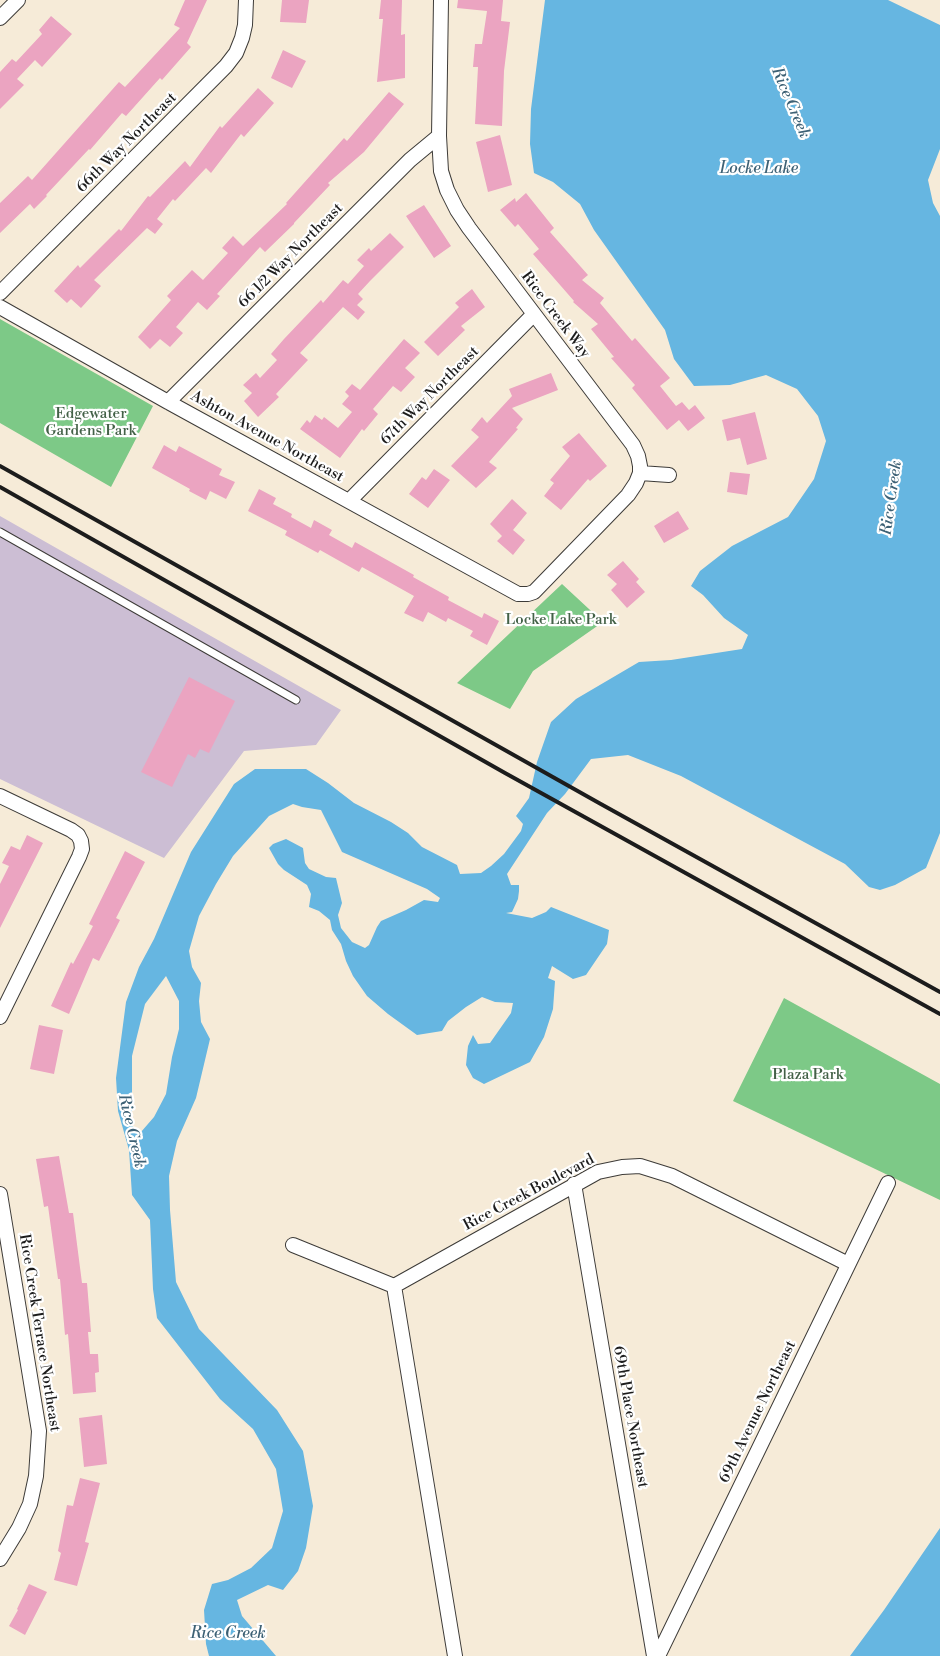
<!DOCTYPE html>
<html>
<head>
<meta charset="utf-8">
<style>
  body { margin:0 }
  canvas { display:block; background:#f6ebd8 }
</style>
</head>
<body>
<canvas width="940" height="1656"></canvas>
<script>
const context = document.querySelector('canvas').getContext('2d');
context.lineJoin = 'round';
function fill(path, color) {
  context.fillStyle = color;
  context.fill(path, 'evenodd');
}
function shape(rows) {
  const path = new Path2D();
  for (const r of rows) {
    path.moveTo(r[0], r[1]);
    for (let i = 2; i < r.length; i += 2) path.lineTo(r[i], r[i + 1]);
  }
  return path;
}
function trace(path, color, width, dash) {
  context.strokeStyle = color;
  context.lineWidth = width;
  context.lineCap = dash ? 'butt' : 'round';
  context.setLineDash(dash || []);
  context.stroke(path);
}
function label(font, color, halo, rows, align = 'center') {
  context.font = font + ' "Libre Bodoni",serif';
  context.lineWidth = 4.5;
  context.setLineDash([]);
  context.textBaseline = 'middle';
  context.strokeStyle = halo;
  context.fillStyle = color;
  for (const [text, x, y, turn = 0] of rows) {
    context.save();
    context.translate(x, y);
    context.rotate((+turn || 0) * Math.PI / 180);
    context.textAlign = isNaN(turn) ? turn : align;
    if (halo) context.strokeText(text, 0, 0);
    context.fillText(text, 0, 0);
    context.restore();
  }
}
const industrial = shape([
  [0,516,341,710,316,745,244,751,164,858,0,779]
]);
const green = shape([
  [0,319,153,406,111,487,0,423],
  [562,584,603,622,533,671,510,709,457,683],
  [784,998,940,1084,940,1200,733,1101]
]);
const water = shape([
  [545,0,888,0,940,25,940,149,928,180,933,203,940,216,940,833,926,868,895,885,880,890,869,887,845,864,681,776,628,755,591,759,565,794,547,813,507,874,511,885,519,885,519,891,518,899,512,912,506,913,532,918,546,912,551,907,609,930,607,944,586,975,573,979,552,966,548,978,555,981,553,1009,544,1037,530,1062,484,1084,473,1078,466,1065,468,1046,473,1035,478,1044,490,1043,511,1013,513,1003,495,1002,482,997,466,1007,448,1021,442,1031,417,1035,388,1014,367,996,353,976,346,961,341,944,332,930,330,920,319,911,309,907,311,894,307,885,284,870,278,864,269,848,273,844,286,839,303,848,305,863,309,869,326,877,336,878,342,903,338,915,341,928,352,942,365,948,369,945,377,927,381,921,406,910,424,900,438,902,440,898,427,889,342,852,321,810,302,807,293,804,269,816,233,856,216,884,199,916,189,951,192,967,201,983,199,1001,201,1022,210,1039,196,1098,177,1141,169,1176,170,1210,176,1282,199,1329,277,1410,303,1451,313,1506,306,1548,298,1571,283,1590,268,1585,237,1600,242,1616,276,1656,209,1656,206,1644,204,1610,212,1584,228,1580,251,1568,272,1548,283,1511,276,1469,253,1429,220,1399,157,1318,153,1289,150,1220,132,1195,129,1150,118,1111,116,1078,126,1002,139,967,154,939,191,852,234,784,255,769,306,769,328,783,354,803,391,822,408,833,422,847,457,865,460,874,481,873,491,866,504,854,521,831,523,824,516,816,529,798,537,762,551,722,576,699,639,662,671,660,742,649,748,635,724,618,703,595,691,586,700,571,732,546,788,517,814,479,826,441,818,416,797,389,766,375,730,385,694,386,674,359,665,330,594,230,580,204,553,182,534,173,530,144,531,109],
  [166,976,179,1001,179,1029,172,1057,166,1094,154,1117,141,1132,132,1126,132,1056,145,1004],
  [940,1528,940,1656,850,1656,884,1610]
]);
const building = shape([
  [185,0,207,0,187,43,191,47,162,80,160,78,126,116,122,113,90,150,89,149,46,195,47,196,34,209,30,204,0,233,0,203,28,176,32,180,119,82,125,87,180,28,174,25],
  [282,0,309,0,306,23,280,22],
  [381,0,402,0,401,35,405,34,405,78,377,82,383,19,379,19],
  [458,0,503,0,501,21,510,22,504,71,502,126,475,124,478,67,473,67,475,44,482,44,487,11,457,8],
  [51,16,72,34,42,67,35,60,17,79,24,85,0,109,0,72,12,59,16,62,42,34,39,30],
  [283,50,306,61,292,88,271,78],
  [258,88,274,103,244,137,241,134,211,173,206,168,175,201,173,199,157,219,163,224,155,234,147,228,94,280,101,286,81,308,71,299,67,303,54,291,78,265,80,268,119,229,121,231,148,196,150,197,185,161,190,167,220,126,222,128],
  [389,92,404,104,364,152,328,183,330,185,294,223,294,224,265,252,260,247,217,294,220,296,207,310,198,302,176,327,183,333,170,347,160,339,150,349,138,337,171,300,167,296,192,270,203,280,228,253,222,248,233,236,243,246,287,204,286,203,344,138,347,141],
  [500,135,512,185,488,192,476,142],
  [526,193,554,228,550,232,588,275,582,280,604,298,600,303,632,341,635,338,670,378,660,386,676,406,682,402,689,410,695,405,705,418,688,431,679,420,667,430,632,388,635,385,611,358,614,357,591,329,598,324,573,302,574,301,533,254,539,249,518,224,515,227,500,210,515,198,516,202],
  [424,205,451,246,434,258,406,216],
  [390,233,404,247,370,281,358,294,363,299,357,305,365,312,358,320,343,307,300,353,308,360,276,394,279,397,258,417,244,401,252,393,243,385,256,373,260,378,277,360,271,354,284,339,321,300,323,303,343,280,348,284,364,266,357,260,369,248,371,251],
  [472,289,485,307,461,326,465,330,438,356,424,342,459,307,455,303],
  [404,339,420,353,405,368,415,377,401,392,393,386,373,409,378,414,364,431,362,429,340,458,300,429,307,420,310,423,315,415,322,420,324,417,338,428,352,412,342,404,349,396,345,392,352,384,360,390],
  [551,373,558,390,512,408,523,419,516,428,518,429,489,462,497,468,476,488,451,466,479,437,471,430,482,417,487,423,512,396,509,389],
  [755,412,767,459,747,465,740,438,727,441,722,420],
  [579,433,607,466,590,481,588,479,561,510,544,496,554,483,550,480,570,456,562,447],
  [164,445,176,452,179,446,222,469,219,475,235,482,226,499,210,491,206,500,189,491,190,489,152,468],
  [434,469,450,480,428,508,409,494,422,477,426,480],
  [730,472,750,474,747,495,727,492],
  [259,489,276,498,273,504,292,514,291,517,311,528,314,520,332,530,329,535,352,548,355,542,414,575,413,577,449,597,448,600,482,618,484,613,499,621,487,645,470,636,473,631,448,618,446,622,428,612,423,622,404,613,414,596,362,567,359,572,320,550,318,553,285,535,287,531,248,511],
  [512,499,527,513,513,530,525,540,513,555,497,541,502,536,490,524],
  [678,511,689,529,664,543,654,526],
  [623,561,639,579,636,582,645,592,627,608,611,590,617,584,607,575],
  [189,677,235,701,209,753,200,749,195,758,188,754,172,787,141,772],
  [27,835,43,843,0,928,0,884,9,866,2,863,11,846,20,850],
  [125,851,145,862,116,918,120,920,99,961,93,958,69,1014,51,1006,71,962,73,964,93,926,89,924],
  [39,1025,63,1030,54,1074,30,1069],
  [59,1156,69,1213,73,1213,82,1283,87,1283,91,1332,88,1332,90,1354,98,1354,99,1372,95,1373,96,1392,73,1394,68,1334,65,1335,60,1279,58,1279,48,1206,44,1207,36,1159],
  [102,1415,107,1464,84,1467,79,1418],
  [80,1478,100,1483,85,1542,89,1543,77,1586,54,1580,61,1553,58,1551,67,1505,73,1506],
  [29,1584,47,1592,25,1635,9,1626,18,1610,17,1609]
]);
const lane = shape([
  [0,532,296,700]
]);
const street = shape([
  [0,18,18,0],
  [0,293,226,66,236,53,242,38,245,25,246,0],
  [0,307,168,402,518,594,528,594,534,592,628,495,636,483,640,473,640,466,638,456,633,445,469,228,457,210,447,190,441,171,439,136,441,0],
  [168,402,410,160,439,136],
  [640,473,669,475],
  [350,500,534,314],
  [0,796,71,830,78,835,81,841,82,849,79,857,0,1017],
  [574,1184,654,1656],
  [0,1194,39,1431,36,1476,30,1504,19,1528,0,1559],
  [293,1245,394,1286],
  [455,1656,394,1286,598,1172,622,1167,640,1166,672,1176,848,1264],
  [658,1656,888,1183]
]);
const rail = shape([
  [0,466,599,803,940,992],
  [0,487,505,773,940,1014]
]);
const streetNames = [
  ["66th Way Northeast",127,143,-45],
  ["66 1/2 Way Northeast",291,256,-45],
  ["Rice Creek Way",555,315,53],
  ["67th Way Northeast",430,396,-45],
  ["Ashton Avenue Northeast",267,437,29],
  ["Rice Creek Boulevard",529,1193,-28],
  ["Rice Creek Terrace Northeast",39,1333,81],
  ["69th Avenue Northeast",758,1412,-64],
  ["69th Place Northeast",630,1417,80]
];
const parkNames = [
  ["Edgewater",91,414],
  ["Gardens Park",91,431],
  ["Locke Lake Park",561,620],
  ["Plaza Park",808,1075]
];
const waterNames = [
  ["Rice Creek",790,103,67],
  ["Locke Lake",759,169],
  ["Rice Creek",892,498,-82],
  ["Rice Creek",131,1131,77],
  ["Rice Creek",228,1634]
];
fill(industrial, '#ccbed4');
fill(green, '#7dc987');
fill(water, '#66b6e1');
fill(building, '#eba4c1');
trace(lane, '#3d3b38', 9);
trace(street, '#3d3b38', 16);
trace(lane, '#fff', 7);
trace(street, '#fff', 14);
trace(rail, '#1c1c1c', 4);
label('15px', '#1c1c1c', '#fff', streetNames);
label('15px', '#436147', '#fff', parkNames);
label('italic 16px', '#3d6175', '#fff', waterNames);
</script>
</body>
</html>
